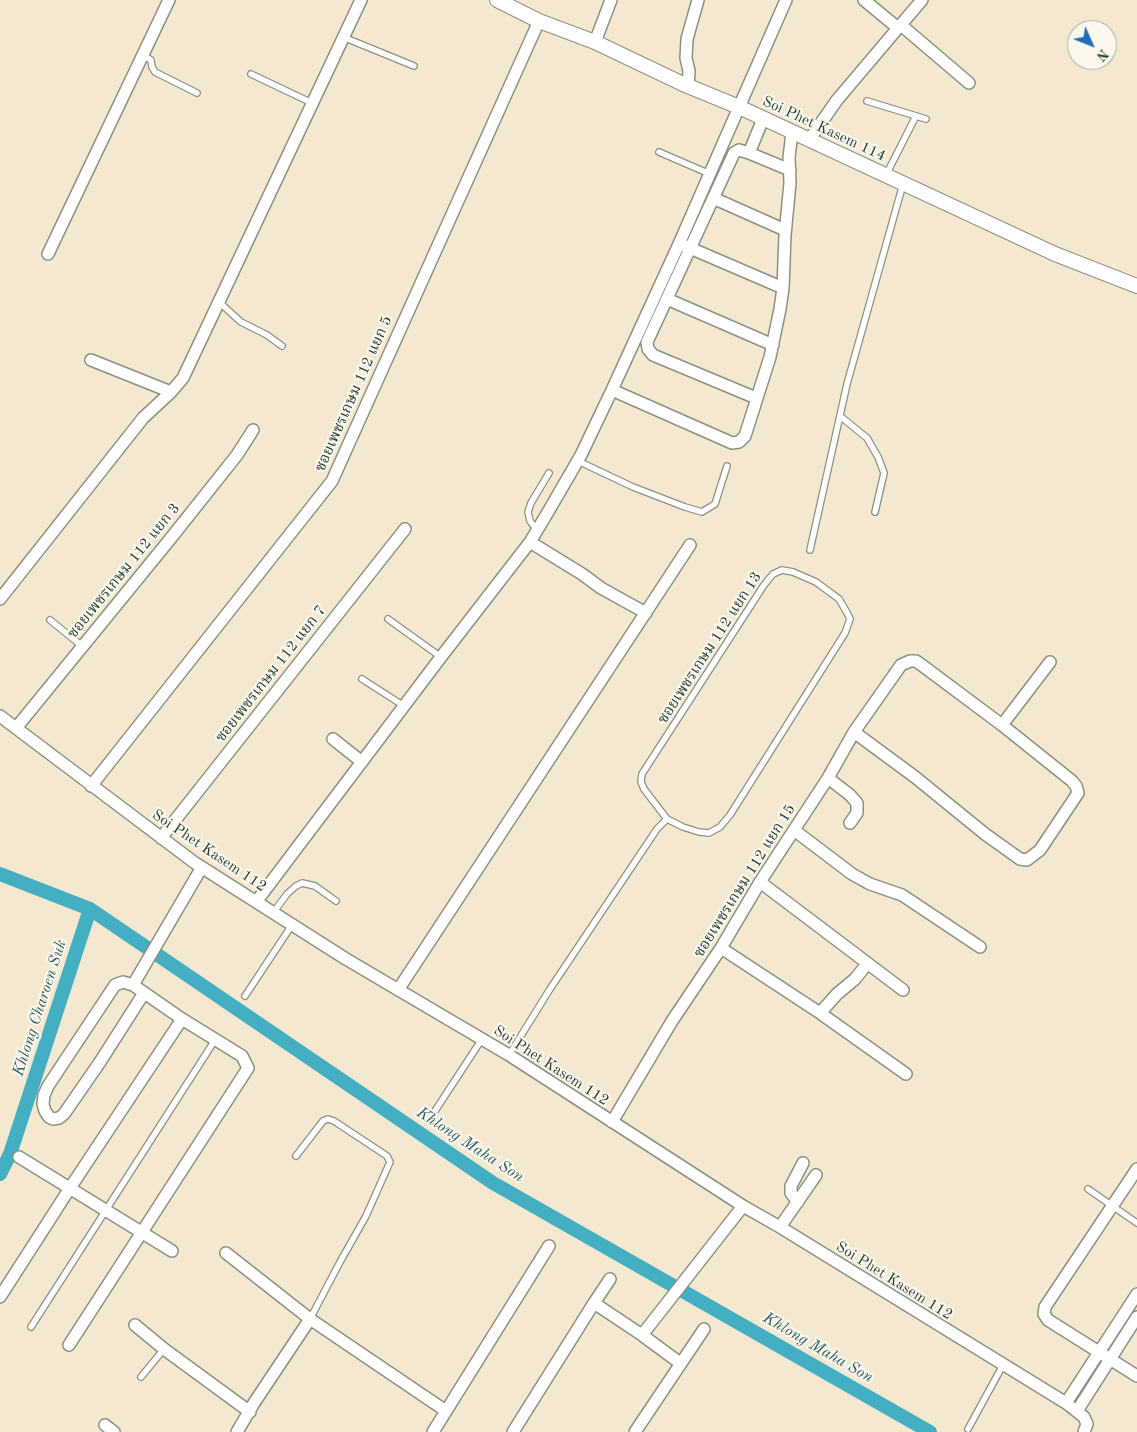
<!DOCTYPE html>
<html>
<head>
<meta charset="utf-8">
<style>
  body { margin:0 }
  #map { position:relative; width:1137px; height:1432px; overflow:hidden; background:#f5e8d1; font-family:"Old Standard TT",serif }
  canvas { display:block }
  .north { position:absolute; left:1067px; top:20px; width:50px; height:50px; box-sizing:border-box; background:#fbf7ec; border:1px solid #a3ada2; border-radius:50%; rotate:134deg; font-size:14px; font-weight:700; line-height:20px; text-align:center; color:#1f3d34 }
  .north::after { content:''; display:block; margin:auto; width:18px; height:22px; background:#1f6fb2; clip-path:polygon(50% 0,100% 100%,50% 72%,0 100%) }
</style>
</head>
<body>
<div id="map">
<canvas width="1137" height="1432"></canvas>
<div class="north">N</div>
</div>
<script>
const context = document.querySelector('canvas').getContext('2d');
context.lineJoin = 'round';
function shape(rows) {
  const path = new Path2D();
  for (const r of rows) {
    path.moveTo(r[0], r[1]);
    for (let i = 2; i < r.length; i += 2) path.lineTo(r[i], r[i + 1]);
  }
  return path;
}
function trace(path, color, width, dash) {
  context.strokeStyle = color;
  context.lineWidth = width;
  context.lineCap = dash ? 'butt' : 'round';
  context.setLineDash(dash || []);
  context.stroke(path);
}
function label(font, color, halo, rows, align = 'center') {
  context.font = font + ' "Old Standard TT","Noto Serif Thai",serif';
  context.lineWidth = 4.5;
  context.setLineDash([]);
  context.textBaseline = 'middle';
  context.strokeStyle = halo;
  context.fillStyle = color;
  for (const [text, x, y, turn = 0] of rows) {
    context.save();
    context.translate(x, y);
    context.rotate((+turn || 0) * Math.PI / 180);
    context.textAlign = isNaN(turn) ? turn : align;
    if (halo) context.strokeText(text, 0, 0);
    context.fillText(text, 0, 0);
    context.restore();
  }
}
const canal = shape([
  [0,874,90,909,493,1183,930,1432],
  [0,1174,10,1154,90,909]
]);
const service = shape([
  [343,37,414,66],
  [142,55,151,60,152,67,155,72,197,93],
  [251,74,312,103],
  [867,101,926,119],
  [659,152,710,174],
  [886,175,916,116],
  [219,302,241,322,267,335,282,346],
  [840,416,867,438,878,457,884,473,875,512],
  [578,461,633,487,685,507,702,512,715,504,727,466],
  [537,530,530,521,528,512,531,503,549,473],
  [810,550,847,384,903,184],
  [388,619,441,657],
  [50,620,82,646],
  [362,679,404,706],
  [273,913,287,894,296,886,302,883,315,886,336,901],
  [245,996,292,925],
  [509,1055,550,989,657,829,667,819,683,827,699,832,709,833,720,827,730,815,845,633,850,619,846,611,839,599,816,582,793,572,782,570,773,574,764,585,642,774,641,782,644,789,667,819],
  [433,1114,482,1039],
  [296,1156,323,1121,328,1119,334,1121,387,1156,390,1162,366,1216,340,1262,310,1319],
  [1088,1189,1137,1223],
  [31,1327,215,1040],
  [141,1377,164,1349],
  [968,1429,1003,1365]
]);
const minor = shape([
  [901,25,969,83],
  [898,28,922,0],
  [595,42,611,0],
  [688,86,689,71,686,58,687,39,698,0],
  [809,140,837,100,898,28,864,0],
  [749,153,763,119],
  [713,198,785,230],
  [683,245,783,288],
  [48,254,169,0],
  [667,299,773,345],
  [91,360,171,392],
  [612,390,732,443,739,442,745,436,770,357,780,309,783,288,785,235,790,183,789,158,792,132],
  [756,398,653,355,648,349,647,342,734,153,739,150,749,153,790,170],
  [530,542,582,574,601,588,646,613],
  [0,599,143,418,171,392,183,378,361,0],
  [0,716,195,863,346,959,509,1055,743,1206,780,1227,1066,1403,1084,1417,1087,1424,1084,1432],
  [1002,725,1050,662],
  [16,728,171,538,237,455,253,430],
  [333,739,362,762],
  [828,778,850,795,857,803,857,813,850,823],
  [91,786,332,481,539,21],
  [794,830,852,874,870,884,902,895,980,947],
  [161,838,405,529],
  [760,882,903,990],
  [256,902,441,657,530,542,548,512,581,455,612,390,679,244,786,0],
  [721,948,820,1013,906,1074],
  [398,990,690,545],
  [144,993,100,1062,64,1114,59,1118,53,1119,49,1117,45,1111,43,1104,44,1095,48,1086,115,985,123,982,133,985,202,867],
  [820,1013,837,994,855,979,867,964],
  [612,1122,672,1021,721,948,760,882,828,778,854,732,901,665,910,661,916,661,923,666,1002,725,1072,781,1076,786,1078,793,1040,850,1027,860,1020,859,985,834,915,777,854,732],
  [19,1157,172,1251],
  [1137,1169,1045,1307,1044,1314,1048,1320,1137,1376],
  [798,1202,791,1193,791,1186,803,1163],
  [780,1227,816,1175],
  [226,1253,310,1319,446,1411],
  [0,1297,70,1188,182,1019],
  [594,1303,610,1279],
  [135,1325,164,1349,250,1412],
  [642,1335,680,1363],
  [69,1345,248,1068,242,1056,182,1019,133,985],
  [1066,1403,1137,1294],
  [1077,1411,1137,1317],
  [105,1425,114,1432],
  [237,1432,254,1403,310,1319],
  [433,1432,549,1246],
  [513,1432,594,1303,642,1335,743,1206],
  [635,1432,704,1329]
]);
const tertiary = shape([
  [497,0,539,21,595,42,683,84,739,107,1055,254,1137,286]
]);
const streetNames = [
  ["Soi Phet Kasem 114",824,129,25],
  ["ซอยเพชรเกษม 112 แยก 5",354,394,-66],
  ["ซอยเพชรเกษม 112 แยก 3",124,571,-51],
  ["ซอยเพชรเกษม 112 แยก 13",710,648,-57],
  ["ซอยเพชรเกษม 112 แยก 7",271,674,-52],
  ["Soi Phet Kasem 112",209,851,34],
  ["ซอยเพชรเกษม 112 แยก 15",745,881,-58],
  ["Soi Phet Kasem 112",551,1066,33],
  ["Soi Phet Kasem 112",894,1281,32]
];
const waterNames = [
  ["Khlong Charoen Suk",40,1008,-72],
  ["Khlong Maha Son",470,1145,33],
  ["Khlong Maha Son",818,1348,30]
];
trace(canal, '#44afc3', 14);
trace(service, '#8a9282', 8);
trace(minor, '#8a9282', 14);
trace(tertiary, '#8a9282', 16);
trace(service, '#fff', 5.5);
trace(minor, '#fff', 11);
trace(tertiary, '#fff', 14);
label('15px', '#1f3d34', '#fbf7ec', streetNames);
label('italic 16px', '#2a5f5f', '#fbf7ec', waterNames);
</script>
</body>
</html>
